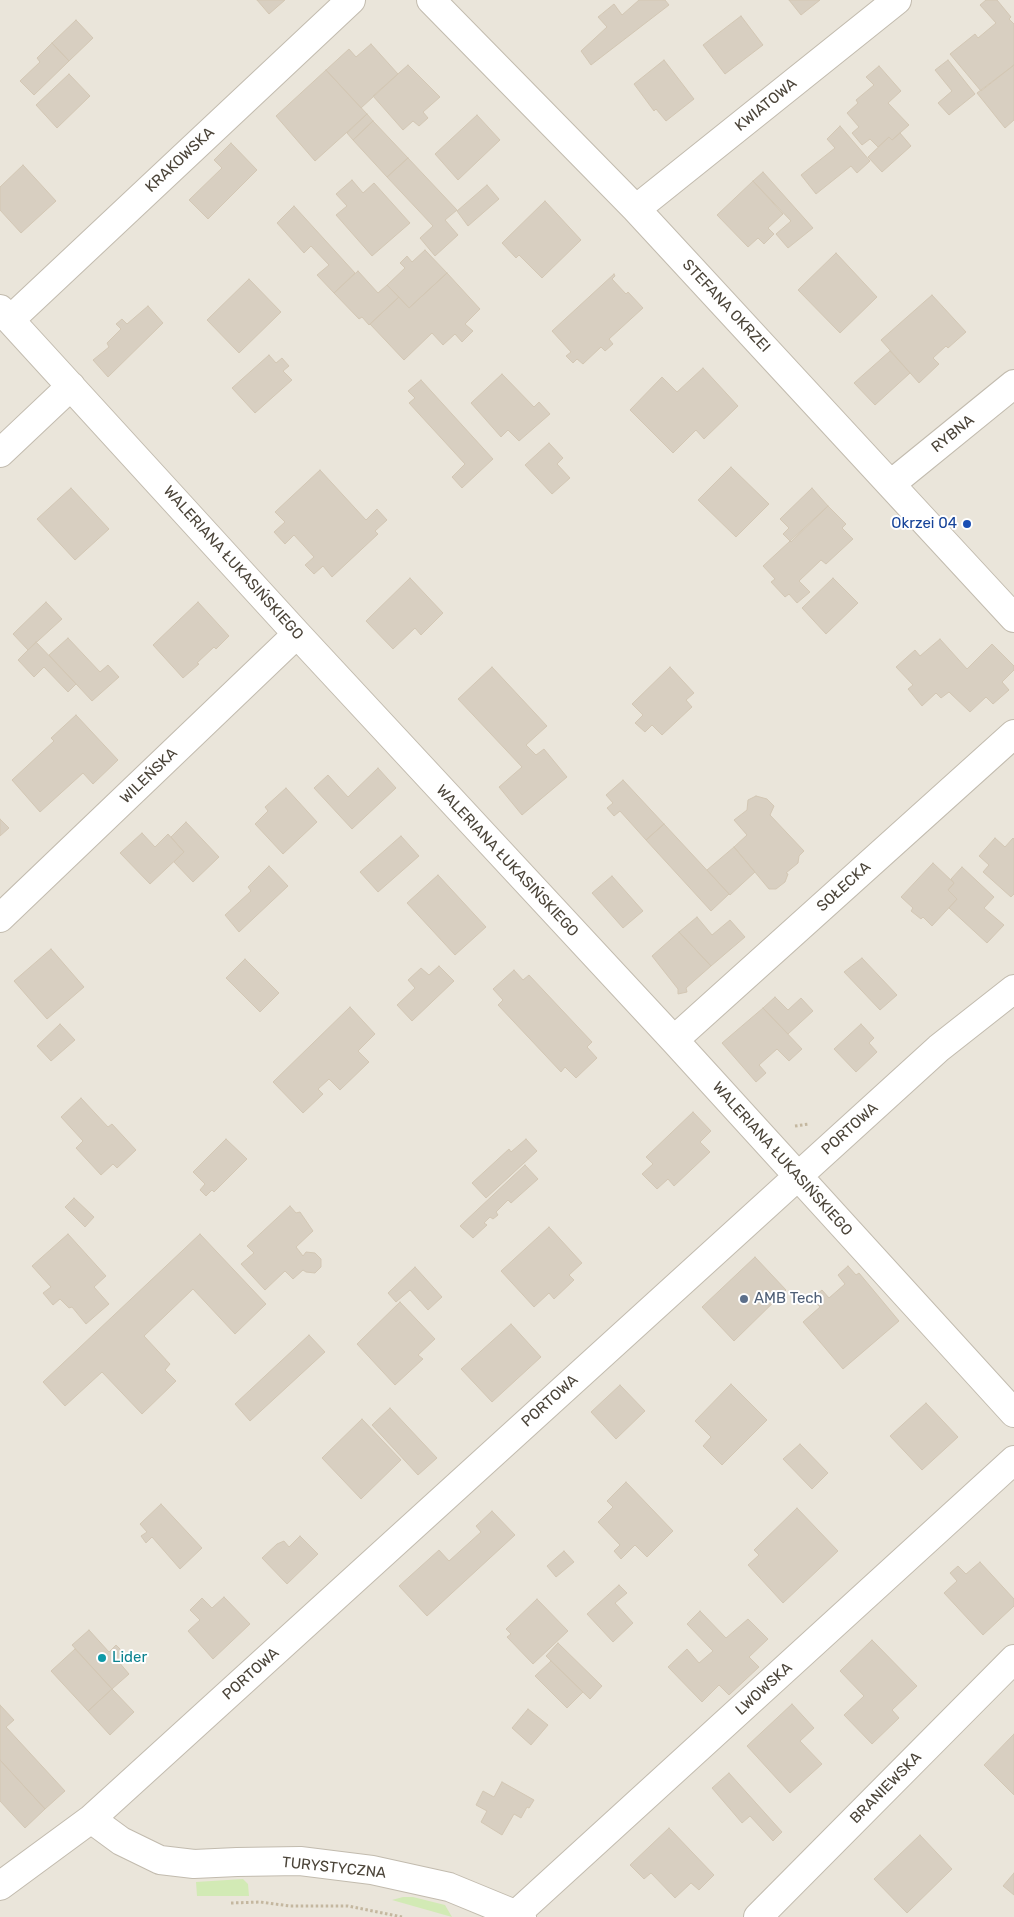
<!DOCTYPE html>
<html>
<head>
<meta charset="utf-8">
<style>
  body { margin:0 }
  canvas { display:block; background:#f6f3ec }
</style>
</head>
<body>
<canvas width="1014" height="1917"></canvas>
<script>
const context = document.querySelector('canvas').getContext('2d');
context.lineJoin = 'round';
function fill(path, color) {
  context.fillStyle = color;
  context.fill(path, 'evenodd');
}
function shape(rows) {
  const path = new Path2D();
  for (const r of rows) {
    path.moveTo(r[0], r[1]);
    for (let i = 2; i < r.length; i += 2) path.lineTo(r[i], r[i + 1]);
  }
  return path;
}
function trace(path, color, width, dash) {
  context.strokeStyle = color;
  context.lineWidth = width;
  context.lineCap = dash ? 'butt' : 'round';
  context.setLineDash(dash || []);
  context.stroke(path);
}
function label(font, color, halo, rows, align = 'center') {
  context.font = font + ' Rubik,sans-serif';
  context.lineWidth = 4;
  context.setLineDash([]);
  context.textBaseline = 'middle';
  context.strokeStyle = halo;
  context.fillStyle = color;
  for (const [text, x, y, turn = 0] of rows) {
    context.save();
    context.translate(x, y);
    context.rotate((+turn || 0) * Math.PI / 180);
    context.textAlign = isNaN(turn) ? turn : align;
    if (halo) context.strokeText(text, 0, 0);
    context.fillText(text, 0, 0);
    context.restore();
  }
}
const residential = shape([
  [0,0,1014,0,1014,1917,0,1917]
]);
const green = shape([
  [243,1879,248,1884,249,1896,197,1896,196,1882],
  [403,1897,413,1897,445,1905,452,1917,392,1900]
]);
const building = shape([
  [257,0,285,0,269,14,257,0],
  [639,0,665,0,669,5,591,65,581,51,607,27,598,17,614,4,622,15,639,0],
  [789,0,820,0,801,15,789,0],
  [986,0,997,0,1011,17,1009,19,1014,24,1014,65,981,91,950,54,975,34,978,38,996,23,980,5,986,0],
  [741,16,763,45,725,74,703,45,741,16],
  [76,20,93,38,69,61,52,43,76,20],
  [52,43,69,61,34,95,20,81,40,62,37,58,52,43],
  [371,44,398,74,361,108,326,70,349,49,356,57,371,44],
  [664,60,694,99,666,121,656,109,654,111,634,84,664,60],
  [948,60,975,94,949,115,938,103,952,91,935,70,948,60],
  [408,65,440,97,423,112,428,118,419,126,413,121,403,130,373,96,408,65],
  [1014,65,1014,120,1005,128,977,93,1014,65],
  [879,66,901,91,888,103,909,125,892,140,889,137,878,147,870,139,862,145,852,133,859,127,847,113,858,103,856,100,874,85,866,77,879,66],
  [326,70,367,114,315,161,276,116,326,70],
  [69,74,90,96,57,128,36,105,69,74],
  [367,114,373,121,353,140,347,133,367,114],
  [477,115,500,140,458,180,435,154,477,115],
  [373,121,408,158,387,177,353,140,373,121],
  [840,126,870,161,857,173,851,166,816,194,801,175,835,148,827,139,840,126],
  [900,133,911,146,882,172,868,157,889,137,892,140,900,133],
  [231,143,257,170,208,219,189,200,222,168,214,160,231,143],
  [408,158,457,210,445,220,458,235,435,256,420,238,433,226,387,177,408,158],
  [23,165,56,201,21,233,0,210,0,187,23,165],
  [763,172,813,228,788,248,776,234,791,221,753,181,763,172],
  [352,180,363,193,374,183,410,223,372,256,336,215,347,206,336,194,352,180],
  [753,181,783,214,768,228,774,234,764,244,758,238,748,247,717,215,753,181],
  [487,185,499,199,468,226,457,211,487,185],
  [545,201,581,240,542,278,519,255,516,258,502,243,545,201],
  [294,206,355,273,334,293,317,275,329,265,311,246,304,253,277,223,294,206],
  [425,250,447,273,409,308,387,285,405,268,400,263,407,256,412,262,425,250],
  [836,253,877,297,840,333,798,290,836,253],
  [358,271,378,293,387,285,399,297,369,325,362,317,359,319,334,293,358,271],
  [447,273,480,309,465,324,473,331,462,342,455,334,443,345,432,333,404,360,370,324,399,297,409,308,447,273],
  [614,274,615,276,612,279,626,294,628,292,643,308,609,339,613,344,605,351,601,347,583,364,577,359,573,363,566,356,571,352,552,331,614,274],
  [249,279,281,312,239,353,207,320,249,279],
  [932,295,966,332,948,348,946,346,933,358,939,364,919,383,881,340,932,295],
  [148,306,163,323,108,377,93,360,109,347,107,343,121,329,116,324,122,319,127,324,148,306],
  [890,351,910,373,875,405,854,383,890,351],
  [269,355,276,363,282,358,289,366,283,371,292,380,255,413,232,388,269,355],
  [703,368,738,406,704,439,696,430,673,453,630,410,662,377,677,392,703,368],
  [502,374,534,407,539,402,550,414,519,441,508,430,501,437,471,403,502,374],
  [421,380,493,459,462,488,452,477,465,464,409,403,415,398,408,391,421,380],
  [549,443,563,458,557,464,570,478,552,494,525,465,549,443],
  [731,467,769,504,736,537,698,500,731,467],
  [320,470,366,520,377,509,387,520,375,531,378,534,332,577,323,566,314,574,305,565,314,557,294,535,285,544,274,532,285,522,275,512,320,470],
  [71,488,109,529,75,560,37,519,71,488],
  [812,488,828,506,791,542,783,534,789,528,780,519,812,488],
  [828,506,846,524,842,528,853,539,826,564,821,560,799,581,810,592,797,603,789,594,785,597,771,582,775,579,763,566,828,506],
  [410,578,443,613,421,635,415,628,393,649,366,621,410,578],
  [833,578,858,603,826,634,802,608,833,578],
  [46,602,62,619,28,650,13,634,46,602],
  [198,602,229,636,216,649,214,647,197,663,199,664,183,678,153,645,198,602],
  [68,638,100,672,108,665,119,677,92,701,49,655,68,638],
  [940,639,967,669,992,644,1014,666,1014,670,1002,682,1009,690,993,704,986,697,970,712,949,692,941,698,936,693,922,706,908,689,913,685,896,667,915,650,920,656,940,639],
  [36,642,76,684,68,692,44,667,34,677,18,660,36,642],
  [492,667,547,726,526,745,536,755,544,749,567,777,522,815,499,787,522,767,458,699,492,667],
  [670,667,694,693,686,700,692,707,662,735,652,725,645,732,635,723,643,715,632,704,670,667],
  [76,715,118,760,93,784,83,773,40,812,12,780,54,741,51,738,76,715],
  [378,768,396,788,352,829,314,788,328,775,348,797,378,768],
  [623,780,664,824,646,840,620,811,614,816,607,808,613,803,606,795,623,780],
  [286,788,317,822,283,854,255,824,268,811,265,807,286,788],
  [756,796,767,799,774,806,770,815,804,851,799,856,798,863,786,873,788,874,785,882,776,889,769,889,734,847,747,835,734,820,747,810,748,800,756,796],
  [0,819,9,828,0,836,0,819],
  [186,822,219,857,193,882,174,862,184,852,171,837,186,822],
  [664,824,729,894,711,911,646,840,664,824],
  [142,833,155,847,168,834,184,852,150,884,120,853,142,833],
  [401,836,419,856,378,892,360,872,401,836],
  [995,838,1005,847,1013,838,1014,839,1014,894,1011,897,983,872,989,865,979,856,995,838],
  [734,847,755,872,730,895,707,870,734,847],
  [933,863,954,883,948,890,957,899,932,926,923,917,921,919,911,911,913,908,901,897,933,863],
  [269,866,288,886,239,932,225,915,251,891,248,887,269,866],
  [962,867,994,897,984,908,1004,925,987,943,949,908,957,899,948,890,954,883,951,879,962,867],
  [438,875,486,927,455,955,407,903,438,875],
  [612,876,643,911,623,928,592,893,612,876],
  [697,917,712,935,730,920,745,937,711,966,679,932,697,917],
  [679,932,711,966,686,988,687,992,678,994,678,989,652,956,679,932],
  [51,949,84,987,47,1019,14,981,51,949],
  [862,958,897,995,880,1010,844,972,862,958],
  [245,959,279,993,260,1012,226,978,245,959],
  [439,966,454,981,412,1021,397,1005,415,988,408,980,421,968,429,975,439,966],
  [514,970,523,980,529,975,592,1042,587,1047,597,1058,576,1078,565,1067,561,1072,498,1005,503,1000,493,989,514,970],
  [775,997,788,1010,801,998,813,1011,788,1034,763,1008,775,997],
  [350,1007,375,1034,358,1051,369,1062,340,1090,329,1079,318,1089,323,1094,303,1113,273,1082,350,1007],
  [763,1008,802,1049,789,1061,777,1049,759,1065,766,1073,756,1082,722,1043,763,1008],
  [60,1024,75,1040,51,1061,37,1046,60,1024],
  [861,1024,874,1038,869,1043,877,1052,856,1072,834,1049,861,1024],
  [81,1098,108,1127,112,1124,136,1150,117,1168,113,1164,101,1175,76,1148,83,1141,61,1117,81,1098],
  [693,1112,711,1131,700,1142,710,1152,674,1186,668,1179,657,1189,642,1174,653,1164,646,1157,693,1112],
  [226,1139,247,1159,214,1192,212,1190,206,1196,200,1190,205,1184,193,1172,226,1139],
  [526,1139,537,1151,486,1198,472,1183,509,1149,511,1152,526,1139],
  [525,1165,538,1179,511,1203,508,1200,496,1212,498,1215,493,1219,490,1217,484,1223,487,1225,473,1238,460,1226,525,1165],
  [74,1198,94,1217,85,1227,65,1207,74,1198],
  [290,1206,296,1213,300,1212,313,1231,296,1247,303,1256,306,1252,315,1253,321,1259,321,1267,315,1273,306,1272,303,1270,293,1279,285,1271,265,1290,241,1264,254,1253,247,1246,290,1206],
  [549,1227,582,1263,569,1275,574,1280,554,1299,549,1293,534,1307,501,1271,549,1227],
  [68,1234,106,1276,94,1287,109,1304,86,1324,72,1307,69,1308,60,1299,53,1305,43,1293,51,1287,32,1266,68,1234],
  [200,1234,266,1304,235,1334,193,1289,144,1336,170,1364,165,1370,176,1381,142,1414,102,1372,65,1406,43,1382,200,1234],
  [755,1257,786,1290,734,1341,702,1307,755,1257],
  [848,1266,856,1275,859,1273,899,1321,843,1369,803,1322,820,1307,812,1298,822,1290,829,1298,845,1284,838,1275,848,1266],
  [415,1267,442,1297,428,1310,410,1290,396,1302,388,1293,415,1267],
  [400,1302,435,1339,418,1355,423,1359,395,1385,357,1344,400,1302],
  [511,1324,541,1357,492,1402,461,1369,511,1324],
  [309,1335,325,1352,250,1421,235,1404,309,1335],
  [731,1384,767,1420,722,1465,703,1446,711,1437,695,1421,731,1384],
  [620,1385,645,1411,616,1439,591,1412,620,1385],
  [926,1403,958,1437,922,1470,890,1436,926,1403],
  [390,1408,437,1458,418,1475,372,1425,390,1408],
  [362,1419,401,1460,361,1499,322,1458,362,1419],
  [800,1444,828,1473,812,1489,783,1459,800,1444],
  [626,1482,673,1531,647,1557,635,1545,621,1559,614,1551,620,1545,598,1522,613,1507,607,1501,626,1482],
  [161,1504,202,1548,180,1569,152,1537,146,1543,141,1536,147,1532,140,1524,161,1504],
  [797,1508,838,1551,783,1603,748,1565,759,1555,754,1550,797,1508],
  [492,1511,515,1535,427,1616,399,1586,439,1550,449,1561,481,1532,476,1526,492,1511],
  [300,1536,318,1554,287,1584,262,1558,277,1544,284,1541,289,1547,300,1536],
  [564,1551,574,1562,556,1577,547,1566,564,1551],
  [980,1562,1014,1599,1014,1606,983,1635,944,1593,957,1581,950,1573,958,1566,966,1574,980,1562],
  [619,1585,627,1593,615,1603,633,1623,613,1642,587,1614,619,1585],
  [224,1597,250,1624,213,1659,188,1631,200,1620,190,1610,202,1598,212,1608,224,1597],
  [537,1599,568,1631,533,1664,507,1637,511,1634,506,1629,537,1599],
  [700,1611,726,1638,748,1619,768,1639,749,1657,759,1667,730,1694,729,1695,719,1685,702,1702,668,1667,687,1649,699,1663,713,1651,687,1624,700,1611],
  [89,1630,109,1652,116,1645,125,1654,118,1661,129,1674,112,1689,72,1645,89,1630],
  [872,1640,917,1686,892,1710,899,1718,872,1744,844,1715,864,1696,840,1671,872,1640],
  [558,1643,602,1686,590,1699,546,1656,558,1643],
  [75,1649,112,1689,88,1711,51,1671,75,1649],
  [551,1661,583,1692,567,1708,535,1676,551,1661],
  [112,1689,134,1712,110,1735,88,1711,112,1689],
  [792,1704,814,1728,800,1741,822,1764,790,1793,747,1746,792,1704],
  [0,1705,14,1720,6,1727,65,1791,45,1809,0,1760,0,1705],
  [528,1709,548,1725,531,1745,512,1728,528,1709],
  [1014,1734,1014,1795,984,1765,1014,1734],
  [0,1760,45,1809,25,1828,0,1801,0,1760],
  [729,1773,782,1832,773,1841,750,1816,742,1823,712,1788,729,1773],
  [502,1782,534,1800,529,1808,527,1807,521,1818,514,1814,502,1835,481,1822,487,1811,476,1805,483,1791,494,1797,502,1782],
  [669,1828,714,1875,699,1890,691,1883,675,1898,651,1873,644,1879,630,1865,669,1828],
  [920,1835,952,1869,907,1913,874,1879,920,1835],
  [1014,1873,1014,1895,1003,1886,1014,1873]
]);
const path = shape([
  [795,1126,809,1124],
  [231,1903,260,1902,290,1906,348,1906,402,1917]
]);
const minor = shape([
  [431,0,636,209,1014,618],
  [636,209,897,0],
  [0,309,297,634,674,1040,1014,1413],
  [10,320,351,0],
  [0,453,71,386],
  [891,484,1014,384],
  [0,918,297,634],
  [674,1040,1014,734],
  [91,1819,121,1841,160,1860,194,1864,237,1862,300,1861,372,1870,449,1887,522,1917],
  [0,1886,91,1819,939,1048,1014,989],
  [513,1917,1014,1460],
  [758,1917,1014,1659]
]);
const markers = [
  [967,524,5,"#1a4fb4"],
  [744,1299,5,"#5c6f8a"],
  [102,1658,5,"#0f9aa8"]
];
const streetNames = [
  ["KWIATOWA",766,105,-39],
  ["KRAKOWSKA",180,160,-43],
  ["STEFANA OKRZEI",726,306,47],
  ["RYBNA",953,434,-39],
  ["WALERIANA ŁUKASIŃSKIEGO",233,563,48],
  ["WILEŃSKA",149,776,-44],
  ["WALERIANA ŁUKASIŃSKIEGO",507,861,47],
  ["SOŁECKA",844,887,-42],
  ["PORTOWA",850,1129,-42],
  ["WALERIANA ŁUKASIŃSKIEGO",782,1159,48],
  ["PORTOWA",550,1401,-42],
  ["PORTOWA",251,1674,-42],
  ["LWOWSKA",764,1689,-42],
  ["BRANIEWSKA",886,1788,-45],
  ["TURYSTYCZNA",334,1868,6]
];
const transitNames = [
  ["Okrzei 04",957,524]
];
const serviceNames = [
  ["AMB Tech",754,1299]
];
const cultureNames = [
  ["Lider",112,1658]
];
fill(residential, '#eae5da');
fill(green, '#d2eab5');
fill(building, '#d8cfc1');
trace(building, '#d3c7b4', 1);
trace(minor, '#c2bbae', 30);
trace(path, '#c4b79f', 3, [2.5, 2.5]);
trace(minor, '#fff', 28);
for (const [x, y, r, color] of markers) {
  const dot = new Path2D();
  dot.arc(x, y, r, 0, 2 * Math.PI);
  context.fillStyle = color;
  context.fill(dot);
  trace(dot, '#fff', 2);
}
label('15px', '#4b4439', '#fff', streetNames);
label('15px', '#164399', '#fff', transitNames, 'right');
label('15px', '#4e5e75', '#fff', serviceNames, 'left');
label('15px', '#0d838f', '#fff', cultureNames, 'left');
</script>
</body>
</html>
